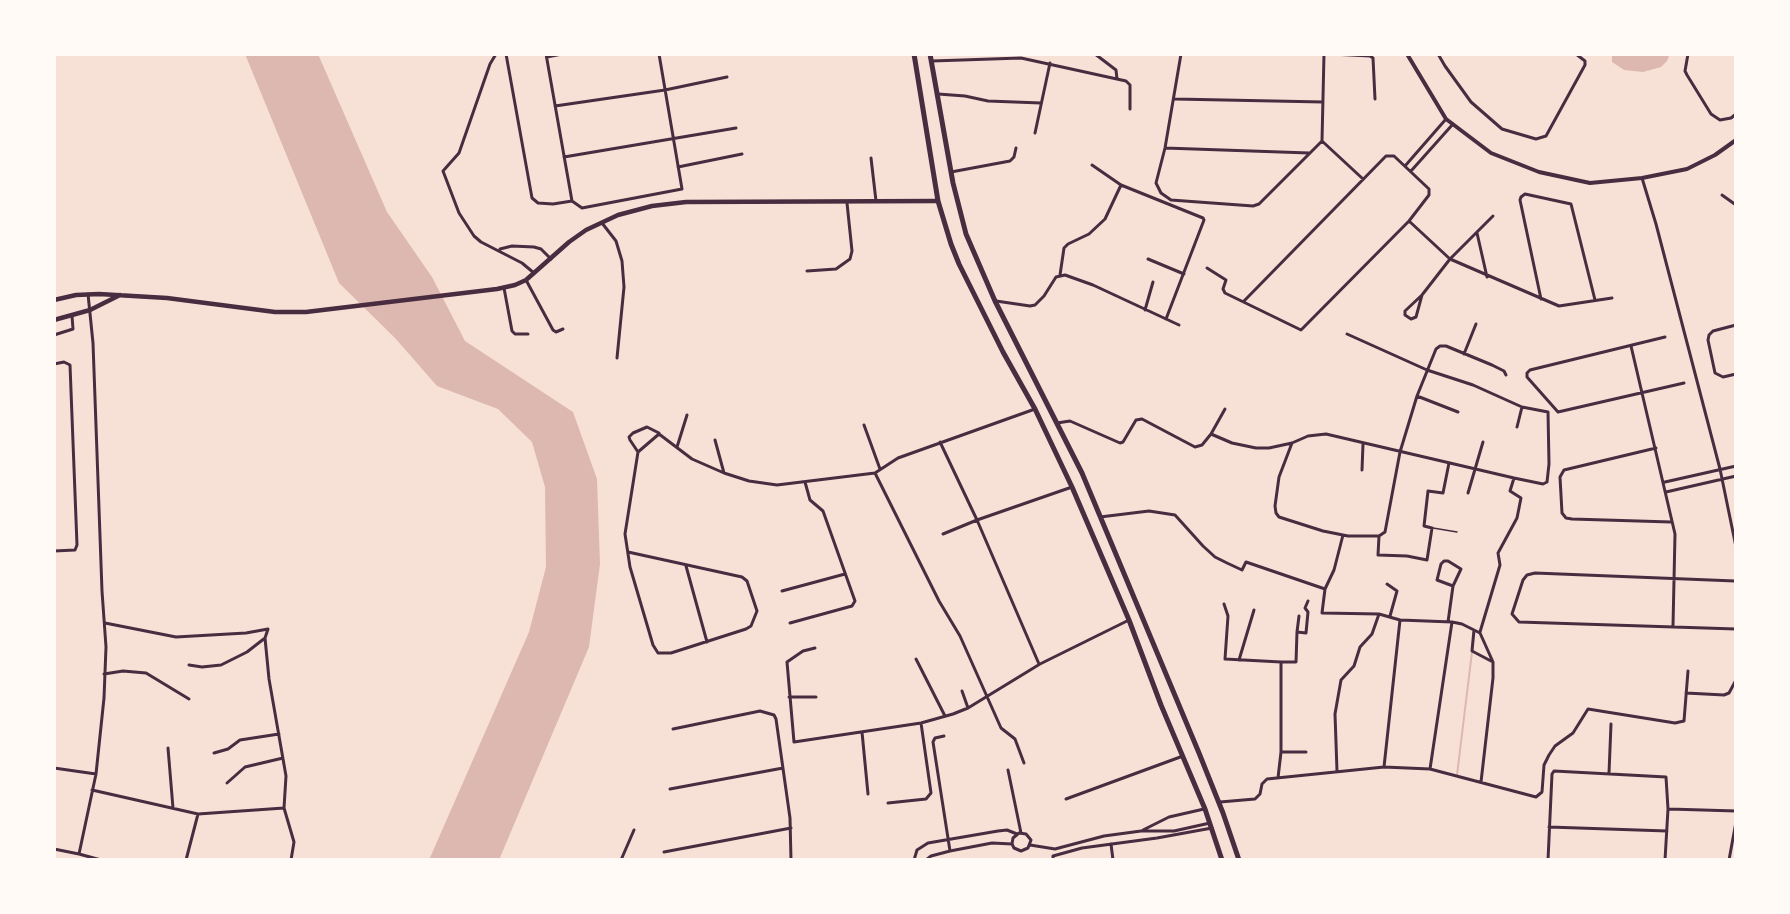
<!DOCTYPE html>
<html>
<head>
<meta charset="utf-8">
<style>
  body { margin:0 }
  #map { position:relative; width:1790px; height:914px; overflow:hidden; background:#f7e1d7; font-family:Lato,sans-serif }
  canvas { display:block }
  .frame { position:absolute; inset:0; border:56px solid #fffaf5; pointer-events:none }
</style>
</head>
<body>
<div id="map">
<canvas width="1790" height="914"></canvas>
<div class="frame"></div>
</div>
<script>
const context = document.querySelector('canvas').getContext('2d');
context.lineJoin = 'round';
function fill(path, color) {
  context.fillStyle = color;
  context.fill(path, 'evenodd');
}
function shape(rows) {
  const path = new Path2D();
  for (const r of rows) {
    path.moveTo(r[0], r[1]);
    for (let i = 2; i < r.length; i += 2) path.lineTo(r[i], r[i + 1]);
  }
  return path;
}
function trace(path, color, width, dash) {
  context.strokeStyle = color;
  context.lineWidth = width;
  context.lineCap = dash ? 'butt' : 'round';
  context.setLineDash(dash || []);
  context.stroke(path);
}
const water = shape([
  [245,54,318,54,387,212,432,277,465,341,573,412,597,479,600,564,589,647,499,860,429,860,529,632,546,567,545,487,532,442,498,409,437,386,395,338,339,283],
  [1612,54,1670,54,1667,61,1661,67,1643,72,1624,70,1612,62]
]);
const stream = shape([
  [1457,775,1472,652]
]);
const service = shape([
  [1433,528,1457,532]
]);
const minor = shape([
  [496,54,490,64,459,153,443,171,459,213,474,236,481,242,522,263,534,273],
  [506,54,532,198,538,203,553,204,572,201,546,54],
  [1095,54,1116,70,1117,79],
  [1181,54,1165,148,1156,183,1161,193,1171,200,1253,206,1259,204,1322,141],
  [1324,54,1322,141,1363,179],
  [1331,54,1370,56,1373,58,1375,99],
  [1438,54,1445,66,1471,102,1502,129,1536,139,1546,136,1585,65,1585,61,1576,54],
  [1688,54,1685,71,1687,75,1711,114,1720,120,1731,118,1736,114],
  [547,57,562,54],
  [932,61,1021,58,1126,81,1130,85,1130,109],
  [938,94,965,96,988,101,1041,103],
  [1175,99,1323,102],
  [555,106,665,90,727,77],
  [1035,133,1050,63],
  [1165,148,1309,153],
  [564,157,736,128],
  [871,158,876,201],
  [1092,165,1121,185,1203,218,1204,220,1166,319],
  [1405,166,1446,119],
  [678,167,742,154],
  [1411,171,1453,124],
  [951,172,1010,161,1014,157,1016,148],
  [1642,178,1656,224,1720,469,1736,547],
  [1722,195,1736,205],
  [572,201,582,208,682,189,659,54],
  [1409,221,1450,259,1559,306,1612,298],
  [602,223,616,241,622,261,624,287,617,358],
  [1477,233,1487,277],
  [500,249,512,246,534,247,541,249,551,259],
  [1148,259,1184,274],
  [1207,268,1226,280,1223,289,1225,293,1301,330,1409,221,1429,195,1429,189,1394,156,1386,156,1244,301],
  [807,271,836,269,850,259,852,251,847,203],
  [1060,275,1064,248,1068,244,1089,234,1105,219,1121,185],
  [526,280,553,330,556,332,563,329],
  [504,288,512,331,515,334,528,334],
  [1422,295,1416,317,1411,319,1405,315,1405,311,1422,295,1450,259,1493,216],
  [1541,299,1520,200,1521,197,1525,194,1571,204,1595,300],
  [996,301,1030,306,1035,305,1044,296,1056,277,1065,275,1093,285,1179,325],
  [1145,310,1153,282],
  [1736,325,1713,331,1709,335,1708,340,1715,373,1723,377,1736,374],
  [54,335,73,329,72,316],
  [1665,337,1530,370,1527,373,1527,377,1558,412,1684,383],
  [1631,346,1675,534,1673,626],
  [1464,354,1476,324],
  [54,364,64,362,70,365,77,545,75,550,54,551],
  [1417,396,1458,412],
  [1057,423,1070,421,1120,443,1123,442,1136,420,1142,419,1195,447,1202,445,1211,434,1232,443,1256,448,1269,448,1292,443,1308,436,1326,434,1514,478,1543,484,1547,482,1549,464,1548,412,1522,407,1473,385,1427,370,1347,334],
  [864,425,880,469],
  [1517,427,1522,407],
  [1211,434,1225,409],
  [715,440,724,473],
  [940,442,977,520,1072,487],
  [1292,443,1279,477,1275,506,1276,513,1279,517,1323,531,1348,536,1379,536,1385,532,1400,452,1417,396,1436,349,1440,346,1446,346,1492,365,1504,371,1506,375],
  [677,447,687,415],
  [1656,448,1564,470,1560,477,1562,513,1566,518,1572,519,1671,522],
  [638,452,630,440,629,437,633,433,647,427,659,433],
  [1362,470,1363,444],
  [875,473,939,601,960,636,1001,728,1015,739,1024,763],
  [1665,482,1736,466],
  [1666,492,1736,476],
  [1468,493,1483,442],
  [1100,517,1149,511,1175,515,1203,546,1215,557,1227,563,1242,570,1246,562,1325,589,1322,613,1379,614,1400,620],
  [943,534,977,520,1039,664],
  [1379,536,1378,555,1407,556,1427,560,1432,528,1424,526,1428,491,1443,493,1449,463],
  [628,552,742,577,747,581,757,611,751,626,746,629,671,653,658,653,653,645,630,567,625,534,638,452,659,434,692,459,724,473,749,481,777,485,875,473,898,458,1035,409],
  [686,566,707,642],
  [1735,581,1535,573,1527,575,1523,580,1512,614,1519,622,1736,629],
  [1387,584,1397,591,1390,616],
  [1325,589,1334,570,1343,535],
  [782,591,845,574],
  [1224,604,1228,616,1225,659,1281,662,1281,752,1278,778],
  [1299,616,1297,632,1306,633,1308,612,1305,608,1308,601],
  [1448,622,1453,586,1437,580,1441,564,1444,561,1448,561,1461,569,1453,586],
  [105,623,176,637,246,633,268,629,265,638,269,679,286,776,284,808],
  [790,623,852,606,855,601,823,511,810,500,805,482],
  [1474,630,1472,651,1491,661],
  [1480,632,1500,565,1498,553,1517,518,1521,498,1510,491,1514,478],
  [815,648,803,651,787,662,794,742,921,723,953,714,968,708,1040,664,1129,620],
  [916,659,945,716],
  [1239,660,1254,610],
  [1281,662,1296,662,1297,632],
  [189,665,202,667,221,665,247,652,265,638],
  [104,674,123,671,146,673,189,699],
  [962,691,968,708],
  [1686,693,1724,695,1729,693,1736,680],
  [789,697,816,697],
  [673,729,760,711,774,715,776,719,790,818,791,860],
  [862,732,868,794],
  [944,736,935,738,933,742,950,851],
  [168,748,173,808],
  [1281,752,1306,752],
  [214,753,228,749,240,740,279,734],
  [1384,767,1400,620,1452,622,1462,624,1480,633,1493,662,1493,678,1481,782],
  [54,768,96,774],
  [1430,769,1452,622],
  [1008,770,1021,833],
  [1337,771,1335,714,1341,680,1354,666,1360,647,1372,634,1379,614],
  [1609,773,1611,724],
  [227,783,245,767,283,758],
  [670,789,783,768],
  [92,790,198,814,284,808,294,842,291,860],
  [1066,799,1183,756],
  [1220,802,1255,799,1260,794,1262,784,1267,779,1384,767,1430,769,1536,797,1542,792,1544,765,1549,755,1555,746,1573,733,1588,709,1675,723,1684,721,1688,671],
  [888,803,926,799,931,793,921,723],
  [1669,809,1736,811],
  [1549,827,1667,831],
  [1143,830,1169,817,1204,809],
  [1111,844,1113,860],
  [1030,845,1055,849,1104,836,1141,831,1174,831,1210,823],
  [54,849,79,854,96,774,104,698,106,647,102,591,93,343,88,294],
  [664,852,791,828],
  [79,854,101,860],
  [186,860,198,814],
  [621,860,634,830],
  [914,860,917,850,928,843,998,831,1007,830,1017,834],
  [926,860,931,856,950,851,992,843,1012,844,1014,848,1021,851,1028,848,1031,840,1026,834,1019,833,1013,838,1012,844],
  [1053,860,1053,856,1082,848,1157,838,1212,828],
  [1548,860,1552,774,1554,771,1666,777,1668,809,1665,860],
  [1729,860,1736,822]
]);
const tertiary = shape([
  [1407,54,1446,119,1491,153,1539,172,1590,183,1642,178,1687,169,1715,155,1736,140]
]);
const secondary = shape([
  [54,300,76,295,99,294,167,298,275,312,306,312,497,289,515,285,526,280,569,242,586,230,618,215,652,206,686,202,938,201],
  [54,320,90,310,120,295]
]);
const primary = shape([
  [914,54,938,201,951,244,959,264,1003,352,1035,409,1072,487,1129,620,1161,705,1205,809,1222,860],
  [930,54,953,183,966,234,995,301,1082,473,1199,753,1223,813,1239,860]
]);
fill(water, '#dcb8b0');
trace(stream, '#dcb8b0', 2);
trace(service, '#4a2c40', 1.5);
trace(minor, '#4a2c40', 3);
trace(tertiary, '#4a2c40', 4);
trace(secondary, '#4a2c40', 4.5);
trace(primary, '#4a2c40', 5);
</script>
</body>
</html>
